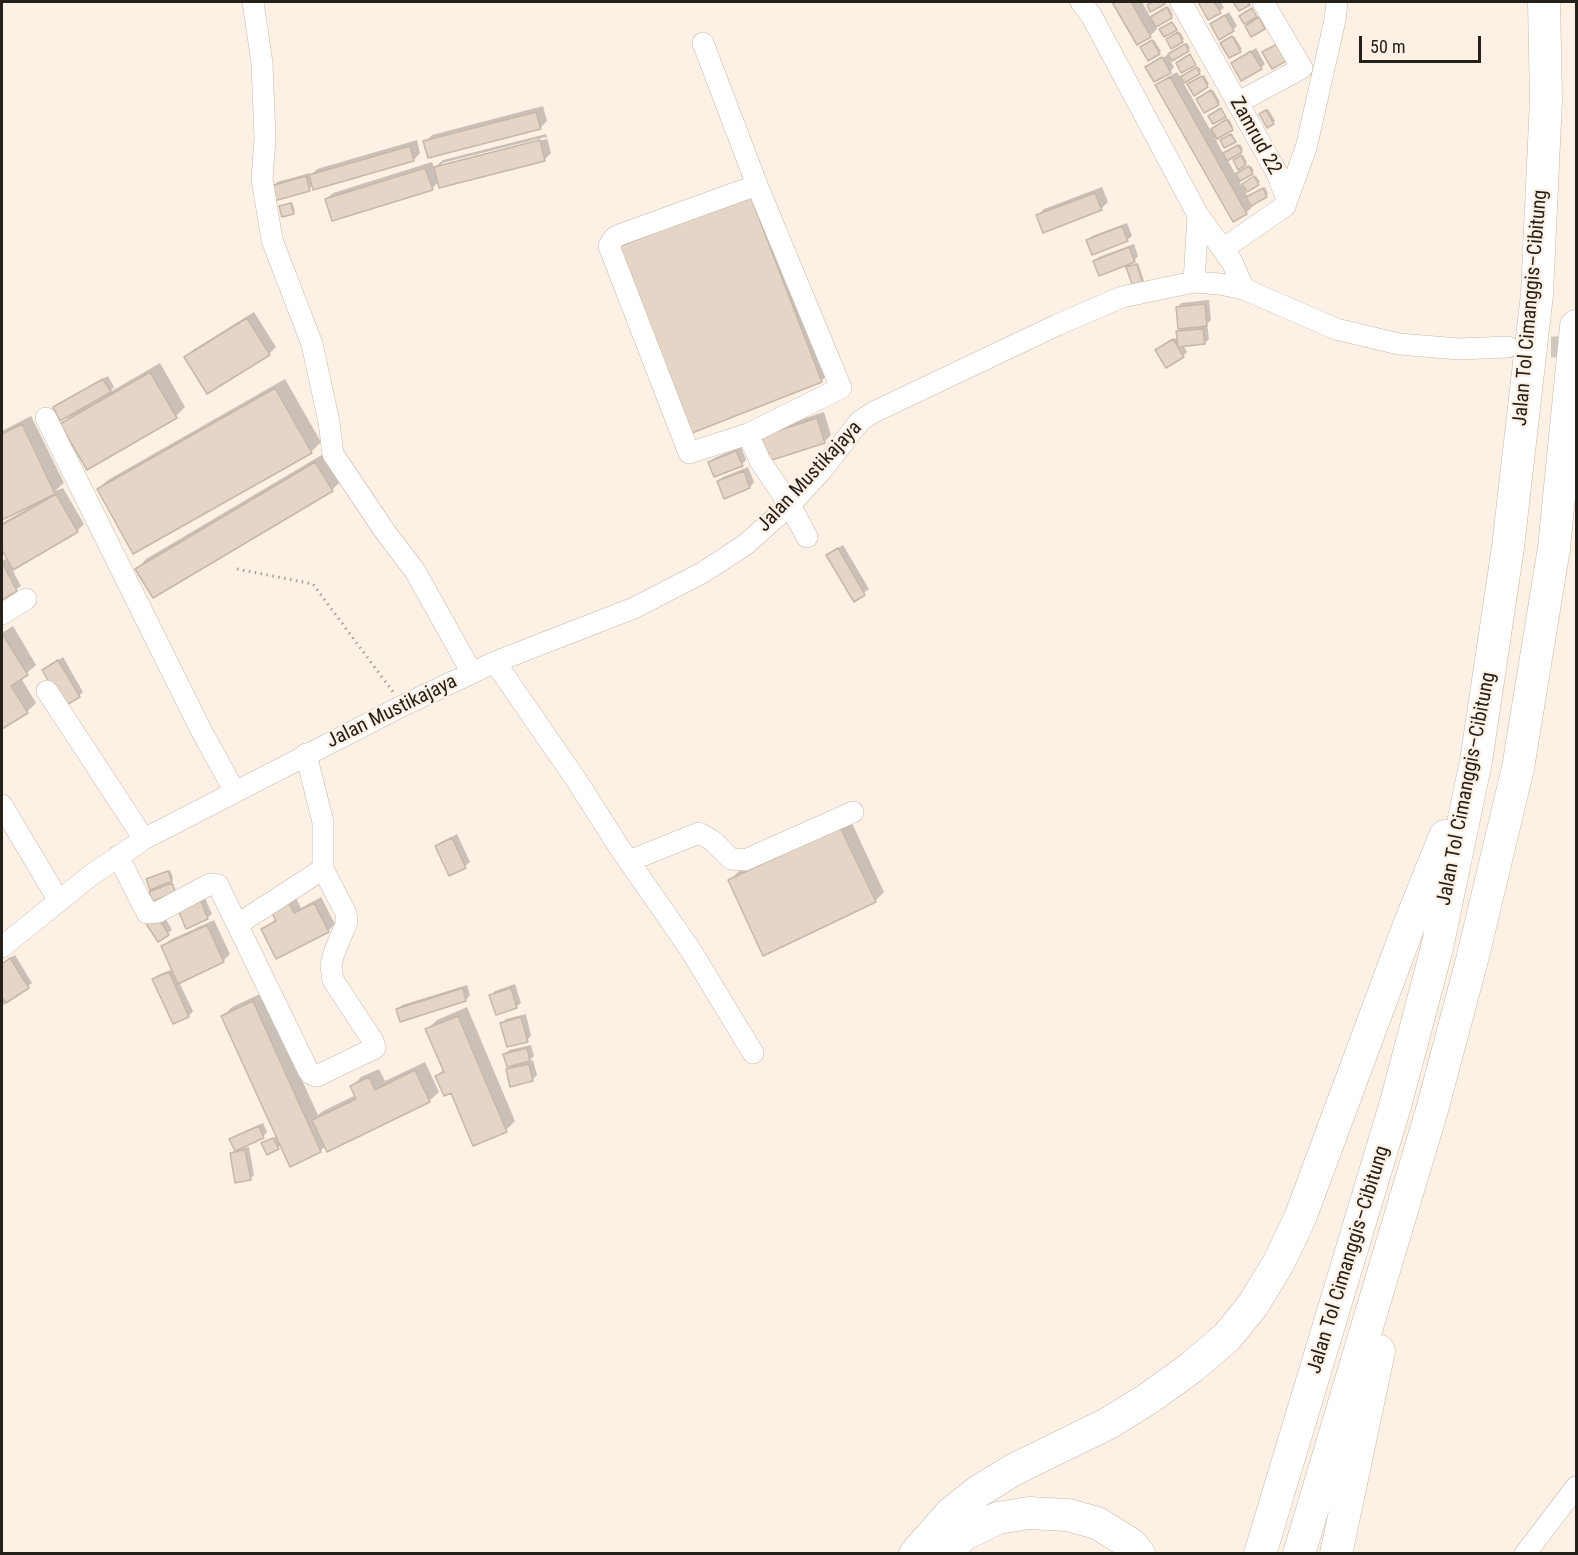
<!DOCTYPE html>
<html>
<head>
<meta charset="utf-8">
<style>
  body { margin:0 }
  #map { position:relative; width:1578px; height:1555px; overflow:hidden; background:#fdf1e5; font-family:"Roboto Condensed",sans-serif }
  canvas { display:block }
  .frame { position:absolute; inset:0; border:3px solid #26201b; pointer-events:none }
  .scale { position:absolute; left:1359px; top:36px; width:122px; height:27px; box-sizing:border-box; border:3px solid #26201b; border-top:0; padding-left:8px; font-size:18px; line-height:21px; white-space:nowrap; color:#26201b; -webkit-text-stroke:4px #fdf1e5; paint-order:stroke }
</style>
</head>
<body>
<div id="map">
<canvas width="1578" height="1555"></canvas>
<div class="frame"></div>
<div class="scale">50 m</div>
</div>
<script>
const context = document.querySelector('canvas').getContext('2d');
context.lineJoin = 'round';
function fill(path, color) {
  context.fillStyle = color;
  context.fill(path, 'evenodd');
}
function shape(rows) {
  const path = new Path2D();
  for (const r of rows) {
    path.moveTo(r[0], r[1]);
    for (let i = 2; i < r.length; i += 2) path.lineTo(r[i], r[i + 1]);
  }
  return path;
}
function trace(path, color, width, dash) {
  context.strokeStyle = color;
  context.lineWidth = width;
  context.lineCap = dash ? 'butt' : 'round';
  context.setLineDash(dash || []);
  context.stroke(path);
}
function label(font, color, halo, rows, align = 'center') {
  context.font = font + ' "Roboto Condensed",sans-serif';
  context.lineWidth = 4.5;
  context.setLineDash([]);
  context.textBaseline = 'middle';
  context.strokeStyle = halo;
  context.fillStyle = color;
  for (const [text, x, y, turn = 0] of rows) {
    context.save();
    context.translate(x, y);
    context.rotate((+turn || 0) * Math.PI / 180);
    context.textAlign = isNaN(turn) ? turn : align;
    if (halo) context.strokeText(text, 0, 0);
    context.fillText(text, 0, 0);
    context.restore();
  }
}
const shadow = shape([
  [1114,2,1142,2,1151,18,1169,7,1173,15,1155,26,1157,29,1150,36,1138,43],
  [1200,2,1221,2,1224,8,1209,18],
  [1229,12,1237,26,1233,30,1211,24],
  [1180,32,1184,39,1172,47,1170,38],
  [1234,36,1242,49,1230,56,1224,41],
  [1154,40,1161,51,1159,53,1144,46],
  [1187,43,1190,48,1188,50,1170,60,1174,67,1170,72,1147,67],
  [1256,48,1265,64,1261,68,1233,63],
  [1199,67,1201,71,1199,73,1183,82,1211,131,1229,119,1233,127,1215,138,1224,155,1240,144,1243,149,1227,159,1236,175,1251,166,1254,171,1239,180,1242,186,1256,176,1260,182,1245,191,1248,197,1265,187,1268,194,1252,204,1253,206,1246,213,1157,86,1164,79,1177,72,1181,79],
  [1204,75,1209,84,1194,94,1191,83],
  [1213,90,1220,102,1218,104,1199,97],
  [543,106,547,121,540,128,425,142,432,135],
  [1268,109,1275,121,1273,123,1262,112],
  [546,134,551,153,544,160,439,181,432,189,326,199,333,193,432,162,434,168,443,160],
  [546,137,547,139,442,166,442,163],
  [417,140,420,153,414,160,313,185,309,189,272,187,277,182,310,173,311,175,317,169],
  [1243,155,1247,162,1239,168,1236,159],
  [759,187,831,372,821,381,617,248,626,239],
  [1102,187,1108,202,1101,209,1037,216,1044,209],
  [292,202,295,211,293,213,280,207],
  [1127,223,1132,236,1127,240,1088,240,1092,236],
  [1134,244,1138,256,1134,261,1094,261,1099,257],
  [1138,263,1144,281,1142,283,1128,268],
  [1209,300,1211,320,1207,324,1209,339,1205,343,1183,345,1187,352,1183,356,1157,350,1179,336,1178,332,1183,327,1177,308,1181,303],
  [254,312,276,347,269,354,186,357,193,350],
  [160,363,185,407,176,416,62,424,74,412,55,408,59,403,108,376,114,387,110,392],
  [285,379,321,442,311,452,134,552,98,489,108,480],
  [824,412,831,435,824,442,769,430],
  [31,416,64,483,55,491,63,488,84,524,77,531,12,569,21,586,2,598,2,561,8,558,2,547,2,523,30,507,29,505,2,518,2,431],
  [741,447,746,460,742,464,710,463,714,458],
  [325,453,341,481,332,490,137,569,146,559],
  [748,467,754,482,750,487,725,497,719,481,723,477],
  [843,545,869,589,854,600,828,555],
  [13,626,36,665,21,678,36,703,27,712,2,727,2,633],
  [63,657,83,692,79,696,44,670],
  [850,819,884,892,875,901,730,880,739,871],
  [457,834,470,862,465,866,436,846,441,842],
  [170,870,173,878,172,880,148,879],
  [295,896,301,908,321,897,335,924,328,931,263,929,276,919,273,911],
  [205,898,212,914,207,918,184,906],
  [162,912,172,930,158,940],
  [214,920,230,954,223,961,179,982,193,1011,189,1016,174,1022,154,979,158,975,173,969,163,947,170,940],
  [15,955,32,983,2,1006,2,963],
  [515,984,521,1003,516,1007,491,995,495,991],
  [467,985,470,995,466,1000,398,1009,402,1005],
  [262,993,318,1115,323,1111,356,1095,352,1086,361,1077,379,1069,385,1081,425,1062,439,1092,429,1101,326,1146,320,1151,281,1145,278,1148,265,1142,277,1136,223,1016,232,1007],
  [467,1007,515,1121,506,1130,452,1091,437,1076,444,1069,427,1029,437,1020],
  [526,1014,531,1036,527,1040,502,1023,506,1019],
  [531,1045,534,1056,528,1062,533,1060,537,1075,532,1080,508,1070,514,1064,505,1054,509,1050],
  [263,1123,267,1132,263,1137,239,1148,249,1147,254,1175,250,1179,232,1153,236,1149,231,1139,236,1135]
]);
const building = shape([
  [1112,2,1131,2,1151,37,1137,45,1112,2],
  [1153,2,1163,2,1165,4,1150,12,1147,5,1153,2],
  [1198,2,1214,2,1221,13,1208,20,1198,2],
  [1233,2,1248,2,1250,5,1239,11,1233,2],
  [1167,7,1172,18,1156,27,1150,17,1167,7],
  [1252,8,1257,17,1244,24,1239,16,1252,8],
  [1225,15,1234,31,1219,40,1210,24,1225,15],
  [1259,17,1265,29,1251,37,1245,26,1259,17],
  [1172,22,1177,30,1164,37,1159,29,1172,22],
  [1178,32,1183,42,1171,49,1166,39,1178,32],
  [1232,36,1241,52,1229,58,1220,43,1232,36],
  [1152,40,1160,54,1148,61,1140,47,1152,40],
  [1279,43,1288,60,1272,69,1262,52,1279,43],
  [1185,44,1189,51,1172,61,1168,54,1185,44],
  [1251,51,1262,69,1241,81,1231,63,1251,51],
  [1190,54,1196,65,1181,73,1176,63,1190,54],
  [1162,57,1171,73,1154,82,1145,67,1162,57],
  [1197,67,1200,74,1184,83,1180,77,1197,67],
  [1202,76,1208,87,1194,96,1187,84,1202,76],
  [1170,77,1247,214,1233,222,1155,85,1170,77],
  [1211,90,1219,105,1204,113,1196,99,1211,90],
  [1221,108,1226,117,1213,124,1208,116,1221,108],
  [1266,110,1274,124,1267,128,1259,114,1266,110],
  [536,112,541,129,428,158,423,141,536,112],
  [1227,119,1233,130,1217,139,1211,129,1227,119],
  [1231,134,1236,142,1224,148,1220,140,1231,134],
  [540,140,545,161,439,188,434,167,540,140],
  [1238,145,1242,152,1227,161,1223,153,1238,145],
  [410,146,414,161,313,190,309,175,410,146],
  [1241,155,1246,165,1238,170,1233,160,1241,155],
  [1249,166,1253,174,1240,181,1235,174,1249,166],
  [425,168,433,190,332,221,325,199,425,168],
  [306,176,310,191,274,201,271,186,306,176],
  [1254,176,1259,185,1247,192,1242,184,1254,176],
  [1263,188,1267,197,1251,206,1246,197,1263,188],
  [1095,193,1102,210,1043,233,1036,215,1095,193],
  [750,195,822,382,687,435,615,248,750,195],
  [291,203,294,214,282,217,279,206,291,203],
  [1122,226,1128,241,1092,255,1086,240,1122,226],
  [1129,247,1135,262,1099,276,1093,261,1129,247],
  [1137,264,1143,284,1133,287,1126,267,1137,264],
  [1205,304,1207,326,1178,329,1176,307,1205,304],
  [247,318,270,355,207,394,184,357,247,318],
  [1203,329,1205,344,1178,347,1176,331,1203,329],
  [1173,339,1184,357,1166,368,1155,350,1173,339],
  [150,372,177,418,87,470,60,424,150,372],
  [103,379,111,392,60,421,53,407,103,379],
  [275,388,312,453,133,554,97,489,275,388],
  [817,418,825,443,769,461,761,436,817,418],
  [22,424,55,494,2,520,2,434,22,424],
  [736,451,743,466,714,477,708,462,736,451],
  [315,462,333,491,153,598,135,569,315,462],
  [744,471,750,488,724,499,717,481,744,471],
  [56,494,78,532,13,570,2,550,2,525,56,494],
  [838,548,865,595,854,602,826,555,838,548],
  [2,562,17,591,2,600,2,562],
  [2,635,3,635,28,675,11,686,28,713,2,729,2,635],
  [58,660,80,697,63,707,42,670,58,660],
  [840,827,876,902,763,956,728,880,840,827],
  [452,838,466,868,449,876,435,846,452,838],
  [168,871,172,881,150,890,146,879,168,871],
  [172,883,176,893,152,901,149,892,172,883],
  [201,901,208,919,186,929,178,910,201,901],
  [288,902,294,913,314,903,329,932,276,959,261,929,276,921,271,911,288,902],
  [157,915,169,935,158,942,145,922,157,915],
  [207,925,224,962,178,984,161,946,207,925],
  [10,958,29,988,6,1003,2,997,2,964,10,958],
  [169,972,189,1017,173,1024,152,979,169,972],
  [463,988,466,1001,400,1022,396,1009,463,988],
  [511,988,517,1008,496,1015,489,995,511,988],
  [253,1001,321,1152,290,1167,221,1016,253,1001],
  [458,1016,507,1132,473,1146,451,1093,444,1096,435,1076,444,1072,425,1029,458,1016],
  [521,1017,528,1042,507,1047,500,1023,521,1017],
  [527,1048,530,1061,507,1067,503,1054,527,1048],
  [529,1064,533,1081,510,1087,506,1069,529,1064],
  [415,1070,430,1102,327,1152,312,1120,356,1099,350,1086,369,1077,375,1090,415,1070],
  [259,1126,264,1138,235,1151,229,1139,259,1126],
  [273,1138,279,1149,267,1155,261,1143,273,1138],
  [245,1150,251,1180,235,1183,230,1153,245,1150]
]);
const minorTunnel = shape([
  [1520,347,1576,347]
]);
const path = shape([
  [237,569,313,584,393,692]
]);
const minor = shape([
  [253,2,262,63,265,139,262,179,272,240,312,344,329,422,333,454,386,533,415,571,472,673],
  [1081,2,1091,15,1198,215],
  [1181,2,1277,173,1287,200,1285,206,1223,249],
  [703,43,757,185,841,388,748,434,689,453,609,246,614,238,619,235,757,185],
  [1237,103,1302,68,1263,2],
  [1287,200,1306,148,1335,20,1337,2],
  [1194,282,1198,215,1232,262,1244,289],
  [46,418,201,730,235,792],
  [748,434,760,461,790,505,807,537],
  [2,614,26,599],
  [495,662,577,781,619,847,690,949,753,1053],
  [47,691,144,839],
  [2,805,59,901],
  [118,856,147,913,158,912,210,884,218,885,308,1070,311,1074,317,1076,375,1048,373,1041,333,980,331,966,334,953,347,922,346,913,323,869],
  [629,861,699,833,713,841,731,859,745,860,853,812],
  [238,924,323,869,323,822,306,754],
  [2,947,90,876,144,839,404,705,495,662,634,608,702,573,745,545,790,505,822,470,860,421,874,412,1057,325,1122,297,1194,282,1220,284,1244,289,1336,329,1399,344,1459,349,1508,347],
  [1525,1554,1576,1487]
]);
const highway = shape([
  [915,1554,951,1513,979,1491,1013,1470,1109,1423,1149,1398,1192,1367,1227,1337,1253,1305,1279,1262,1300,1218,1408,928,1445,836],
  [942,1554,965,1534,998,1518,1029,1513,1068,1515,1097,1523,1131,1544,1139,1554],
  [1260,1554,1395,1106,1437,948,1476,761,1508,547,1537,294,1546,99,1544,2],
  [1299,1554,1432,1110,1472,960,1518,768,1554,548,1576,326],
  [1336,1554,1379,1351]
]);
const streetNames = [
  ["Zamrud 22",1255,136,61],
  ["Jalan Tol Cimanggis–Cibitung",1531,308,-85],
  ["Jalan Mustikajaya",810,477,-47],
  ["Jalan Mustikajaya",392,712,-26],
  ["Jalan Tol Cimanggis–Cibitung",1467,789,-79],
  ["Jalan Tol Cimanggis–Cibitung",1349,1260,-73]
];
fill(shadow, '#0003');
fill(building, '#e4d5c7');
trace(building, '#c6b7aa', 1.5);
trace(minorTunnel, '#d2c7bd', 21, [21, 10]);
trace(minor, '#c6b8aa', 22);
trace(highway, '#c6b8aa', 33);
trace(path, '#a99f96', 3, [1.5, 4.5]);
trace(minor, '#fff', 21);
trace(highway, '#fff', 32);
label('20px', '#26201b', '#fdf1e5', streetNames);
</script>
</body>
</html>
